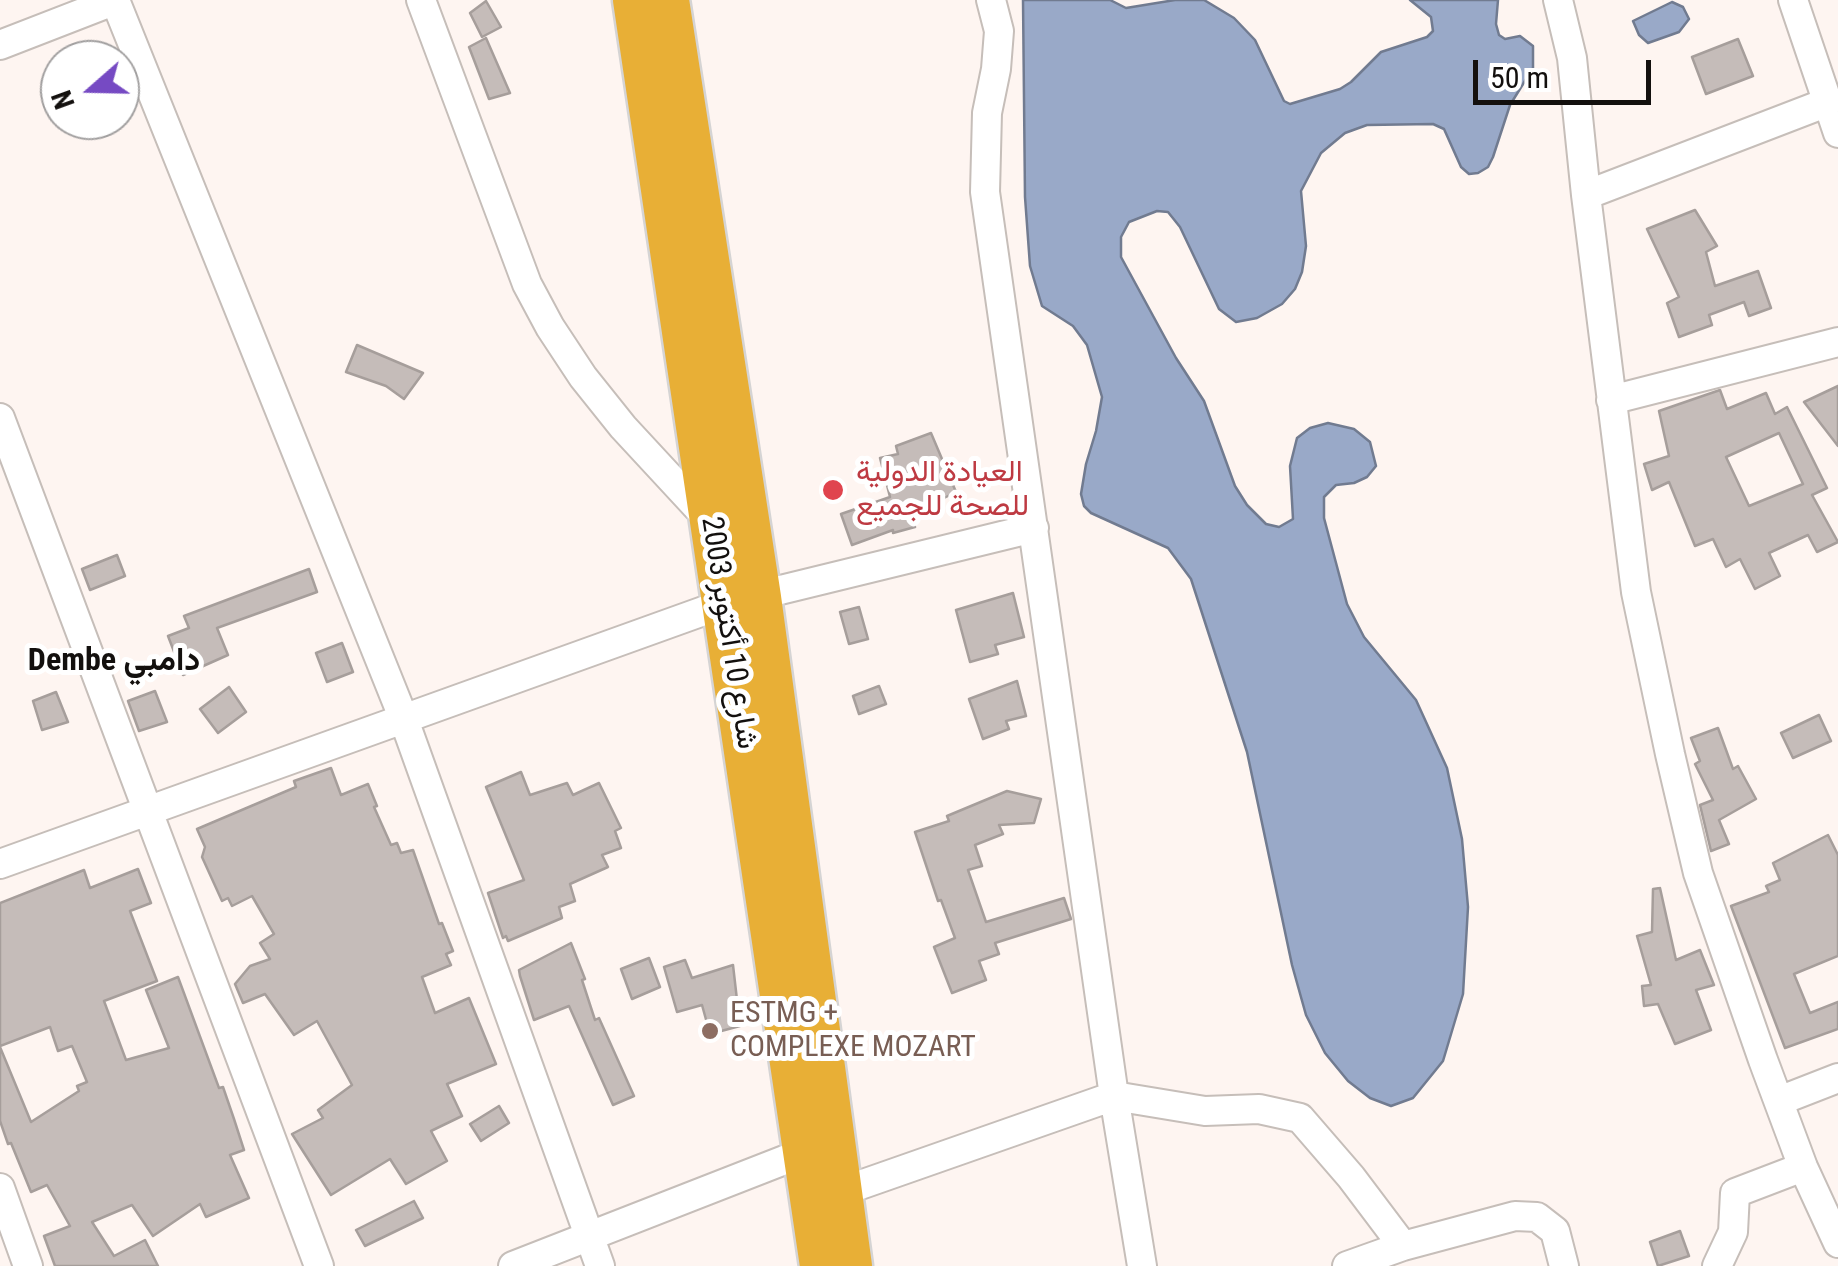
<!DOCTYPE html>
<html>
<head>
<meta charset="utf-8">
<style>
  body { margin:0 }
  #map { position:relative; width:1838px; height:1266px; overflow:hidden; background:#fef5f1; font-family:"Roboto Condensed",sans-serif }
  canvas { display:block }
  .north { position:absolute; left:40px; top:40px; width:100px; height:100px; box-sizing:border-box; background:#fff; border:2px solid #a19f9f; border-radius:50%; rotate:250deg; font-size:28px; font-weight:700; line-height:40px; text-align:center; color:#13100e }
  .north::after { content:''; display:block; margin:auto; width:35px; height:45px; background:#764ac3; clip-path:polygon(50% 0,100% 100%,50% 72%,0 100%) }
  .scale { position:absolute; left:1473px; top:60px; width:178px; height:45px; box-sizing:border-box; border:5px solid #13100e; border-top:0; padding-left:12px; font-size:30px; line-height:35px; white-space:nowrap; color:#13100e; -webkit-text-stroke:8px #fff; paint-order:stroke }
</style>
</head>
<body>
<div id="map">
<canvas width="1838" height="1266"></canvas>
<div class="north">N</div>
<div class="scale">50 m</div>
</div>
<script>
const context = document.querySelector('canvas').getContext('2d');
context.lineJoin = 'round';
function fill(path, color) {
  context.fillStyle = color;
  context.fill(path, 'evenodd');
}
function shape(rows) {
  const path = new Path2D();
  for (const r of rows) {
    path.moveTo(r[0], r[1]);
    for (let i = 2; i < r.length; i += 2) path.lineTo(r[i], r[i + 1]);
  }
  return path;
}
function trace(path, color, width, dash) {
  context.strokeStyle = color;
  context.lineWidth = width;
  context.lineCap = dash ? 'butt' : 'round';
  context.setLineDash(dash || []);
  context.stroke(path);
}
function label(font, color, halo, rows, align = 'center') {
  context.font = font + ' "Roboto Condensed",Vazirmatn,sans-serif';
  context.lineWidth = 10;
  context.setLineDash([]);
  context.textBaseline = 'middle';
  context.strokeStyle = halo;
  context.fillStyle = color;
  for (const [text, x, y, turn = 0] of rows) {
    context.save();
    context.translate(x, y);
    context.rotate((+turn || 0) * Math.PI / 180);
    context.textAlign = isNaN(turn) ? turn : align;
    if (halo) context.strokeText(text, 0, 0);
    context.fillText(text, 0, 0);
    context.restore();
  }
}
const water = shape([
  [1023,0,1110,0,1126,8,1175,0,1204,0,1234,18,1255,40,1284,101,1290,104,1340,89,1351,82,1381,52,1427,37,1433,31,1431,17,1410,0,1498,0,1496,24,1499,35,1505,39,1520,36,1533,46,1533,68,1510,105,1493,157,1488,167,1478,173,1469,174,1461,167,1444,129,1433,124,1367,125,1345,133,1321,153,1301,191,1306,246,1302,272,1295,289,1282,304,1257,318,1236,322,1219,309,1180,227,1168,212,1157,211,1129,222,1121,237,1121,257,1176,358,1204,401,1235,486,1247,505,1266,524,1279,527,1293,519,1290,466,1297,438,1310,428,1328,423,1354,429,1370,442,1376,466,1367,477,1354,483,1336,485,1324,497,1324,518,1347,604,1364,637,1416,700,1447,768,1462,839,1468,907,1463,994,1443,1061,1413,1098,1391,1106,1370,1098,1348,1081,1325,1053,1306,1015,1292,965,1247,752,1191,579,1168,548,1091,513,1084,506,1081,494,1086,464,1096,431,1102,397,1087,345,1073,326,1042,306,1030,266,1025,197,1023,0],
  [1672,2,1683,7,1689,19,1679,32,1648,43,1639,35,1633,21,1672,2]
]);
const building = shape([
  [486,1,501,27,482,37,470,13,486,1],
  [486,38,510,93,489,99,469,47,486,38],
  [1738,39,1753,76,1706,94,1692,57,1738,39],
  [1695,210,1717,246,1706,252,1715,286,1758,271,1771,308,1749,316,1744,302,1709,315,1712,325,1679,337,1667,303,1679,297,1647,229,1695,210],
  [357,345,423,373,404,399,386,386,346,372,357,345],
  [1838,386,1838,446,1804,402,1838,386],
  [1720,390,1727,409,1766,393,1775,414,1787,407,1827,488,1812,495,1838,542,1817,552,1808,535,1769,553,1780,576,1755,589,1740,559,1726,567,1713,539,1695,546,1669,482,1652,490,1644,464,1669,456,1659,411,1720,390],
  [1779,433,1803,484,1749,506,1726,457,1779,433],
  [931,433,956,492,912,514,915,527,893,533,893,530,852,545,841,514,890,497,880,458,898,454,896,446,931,433],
  [117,555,125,576,90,590,82,569,117,555],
  [309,569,317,592,217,628,228,655,183,675,168,636,189,628,184,616,309,569],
  [1013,593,1024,637,995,645,998,654,970,662,956,610,1013,593],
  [859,607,868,639,849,644,840,612,859,607],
  [342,643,353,672,327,682,316,653,342,643],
  [1017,681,1026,716,1006,721,1009,729,983,739,969,699,1017,681],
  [879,686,886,704,859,714,853,696,879,686],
  [229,687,246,712,218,733,200,709,229,687],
  [155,691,167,722,139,731,128,701,155,691],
  [56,692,68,722,42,730,33,701,56,692],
  [1819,715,1831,741,1793,758,1781,733,1819,715],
  [1718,728,1733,769,1738,766,1756,799,1719,820,1729,844,1711,851,1700,805,1713,800,1695,764,1700,761,1691,738,1718,728],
  [331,768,341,795,368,784,377,806,374,807,391,845,397,843,401,853,413,850,439,924,442,923,453,951,446,954,451,965,422,977,435,1013,469,998,496,1064,447,1084,462,1116,431,1131,447,1161,406,1184,390,1159,331,1195,292,1134,323,1118,318,1110,352,1085,317,1021,294,1035,265,994,243,1003,235,984,250,966,270,959,260,943,274,934,252,896,232,906,228,898,222,901,202,857,205,847,197,829,296,787,294,781,331,768],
  [521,772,530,795,567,783,573,795,599,783,621,828,615,831,621,848,602,855,608,867,570,884,575,901,559,907,562,918,508,941,506,936,503,938,488,893,524,880,486,787,521,772],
  [1007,791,1041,799,1034,823,999,825,1003,834,975,845,982,866,968,870,986,922,1064,898,1071,919,995,943,999,954,979,961,986,980,952,993,934,947,955,938,941,900,938,901,915,832,949,821,947,816,1007,791],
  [1828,835,1838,855,1838,956,1794,974,1810,1013,1838,1002,1838,1029,1785,1048,1731,906,1769,892,1766,886,1780,880,1773,863,1828,835],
  [138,869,151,903,130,911,157,981,104,1001,126,1060,169,1048,146,990,178,977,219,1088,223,1087,234,1119,244,1150,230,1155,249,1198,206,1217,200,1204,153,1236,132,1205,92,1222,114,1256,145,1240,158,1266,55,1266,44,1236,70,1226,47,1185,31,1192,11,1143,8,1144,0,1121,0,1047,31,1122,79,1091,77,1086,87,1082,72,1046,58,1051,50,1027,0,1046,0,903,84,870,90,888,138,869],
  [1660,888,1676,960,1700,950,1714,985,1696,990,1711,1030,1675,1044,1658,1004,1644,1006,1642,986,1651,985,1637,936,1652,932,1653,889,1660,888],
  [571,943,585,979,582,980,595,1020,599,1018,634,1096,613,1105,569,1006,534,1020,520,976,519,970,571,943],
  [649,958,660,987,632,999,621,969,649,958],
  [685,960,692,978,733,965,740,1026,710,1034,702,1005,677,1012,664,967,685,960],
  [499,1106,509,1123,481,1141,470,1124,499,1106],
  [414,1201,423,1218,365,1246,356,1230,414,1201],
  [1680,1231,1689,1256,1658,1266,1650,1242,1680,1231]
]);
const minor = shape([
  [115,0,403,717,600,1266],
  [421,0,527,284,550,327,583,377,623,427,711,522],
  [991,0,999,31,996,69,987,113,985,192,1114,1096,1142,1266],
  [1558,0,1572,58,1586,195,1636,592,1670,754,1698,873,1763,1060,1803,1167,1838,1243],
  [1793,0,1838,133],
  [0,45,116,0],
  [1586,195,1828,102],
  [1611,400,1838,342],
  [0,418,319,1266],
  [0,864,723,604,1034,528],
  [1779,1101,1838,1078],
  [0,1188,28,1266],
  [843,1191,1114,1096,1205,1111,1259,1109,1300,1118,1351,1177,1403,1246],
  [513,1266,805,1152],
  [1347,1266,1403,1246,1515,1216,1537,1217,1555,1231,1564,1266],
  [1717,1266,1733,1232,1735,1193,1803,1167]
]);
const highway = shape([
  [633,0,820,1266],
  [669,0,761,597,852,1266]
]);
const markers = [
  [833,490,12,"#e0444e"],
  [710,1031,10,"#8d6e63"]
];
const healthNames = [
  ["العيادة الدولية",856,473],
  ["للصحة للجميع",856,507]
];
const streetNames = [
  ["شارع 10 أكتوبر 2003",728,633,81]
];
const educationNames = [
  ["ESTMG +",730,1014],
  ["COMPLEXE MOZART",730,1048]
];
const neighbourhoodNames = [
  ["Dembe دامبي",114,662]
];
fill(water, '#99a9c8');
trace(water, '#717b90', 2.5);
fill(building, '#c5bcb9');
trace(building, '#a69e9b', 2.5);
trace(minor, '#c6beb9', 32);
trace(highway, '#d5d4d4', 45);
trace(minor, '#fff', 28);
trace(highway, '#e8af36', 40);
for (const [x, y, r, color] of markers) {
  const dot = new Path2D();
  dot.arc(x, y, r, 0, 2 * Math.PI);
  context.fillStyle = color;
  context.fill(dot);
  trace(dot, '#fff', 4);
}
label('30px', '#be3a42', '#fff', healthNames, 'left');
label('30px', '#13100e', '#fff', streetNames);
label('30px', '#785e54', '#fff', educationNames, 'left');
label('bold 32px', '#13100e', '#fff', neighbourhoodNames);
</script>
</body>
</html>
